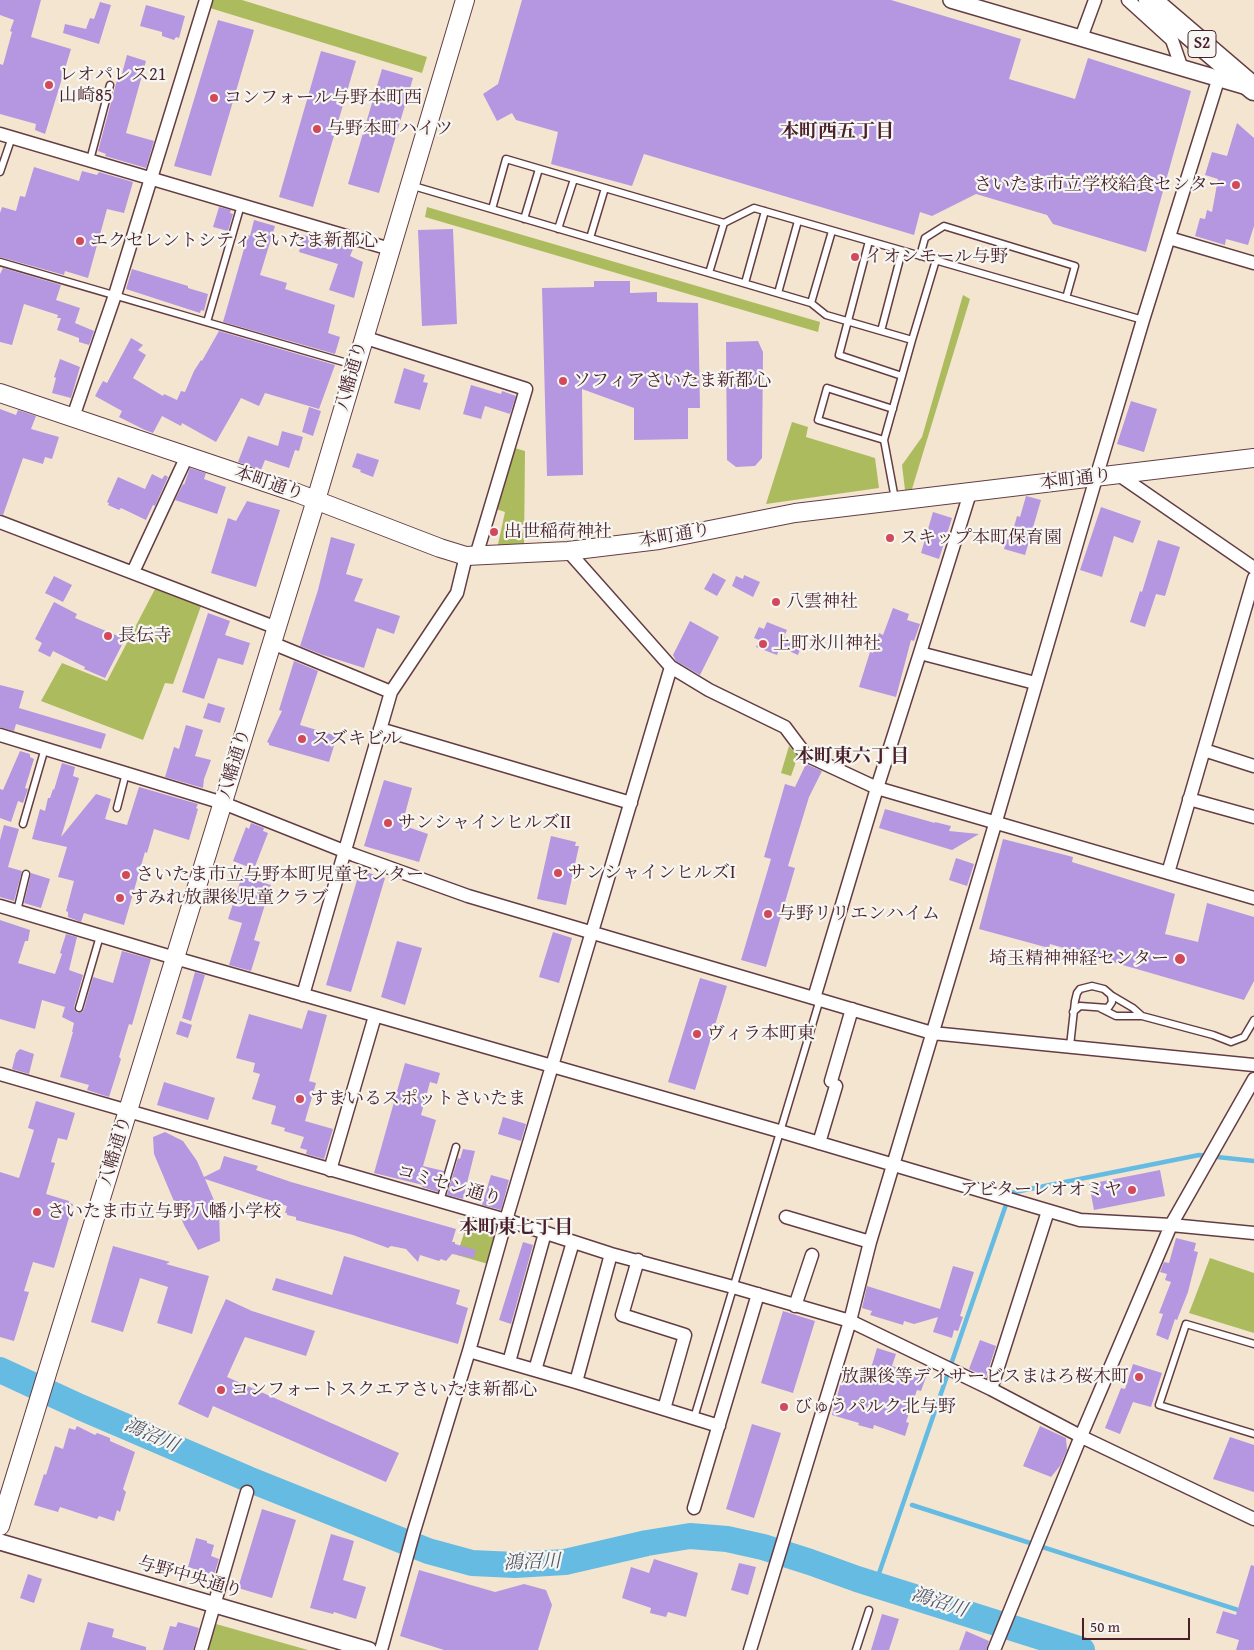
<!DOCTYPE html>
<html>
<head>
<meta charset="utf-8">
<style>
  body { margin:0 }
  #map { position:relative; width:1254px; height:1650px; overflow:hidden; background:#f4e5d1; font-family:"Gentium Book Plus",serif }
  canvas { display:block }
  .scale { position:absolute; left:1082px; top:1618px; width:108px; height:22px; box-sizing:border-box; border:2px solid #4a1f2b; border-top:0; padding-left:6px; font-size:15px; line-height:18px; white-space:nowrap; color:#4a1f2b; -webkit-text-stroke:4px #f6f6f2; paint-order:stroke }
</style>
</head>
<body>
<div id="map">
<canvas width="1254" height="1650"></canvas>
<div class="scale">50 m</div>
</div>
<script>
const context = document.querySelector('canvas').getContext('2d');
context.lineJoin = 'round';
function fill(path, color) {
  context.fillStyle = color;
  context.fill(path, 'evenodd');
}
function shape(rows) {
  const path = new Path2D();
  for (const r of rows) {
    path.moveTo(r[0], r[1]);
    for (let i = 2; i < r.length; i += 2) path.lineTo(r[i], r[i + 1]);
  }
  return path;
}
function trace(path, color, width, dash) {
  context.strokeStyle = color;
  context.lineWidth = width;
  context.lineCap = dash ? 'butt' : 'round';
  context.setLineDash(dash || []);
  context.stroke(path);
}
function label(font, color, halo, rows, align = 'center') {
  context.font = font + ' "Gentium Book Plus","Noto Serif JP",serif';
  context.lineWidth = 4.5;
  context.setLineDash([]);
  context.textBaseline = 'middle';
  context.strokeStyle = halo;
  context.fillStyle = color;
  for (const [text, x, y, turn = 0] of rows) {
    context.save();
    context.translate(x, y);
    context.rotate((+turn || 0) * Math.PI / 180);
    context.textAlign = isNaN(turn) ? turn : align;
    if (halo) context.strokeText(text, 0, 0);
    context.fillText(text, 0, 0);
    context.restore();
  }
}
const green = shape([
  [213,0,242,0,427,57,422,73,210,8],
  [427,207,820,322,818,332,425,217],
  [963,295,970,299,912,489,905,490,902,465,922,437],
  [792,422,808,427,806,437,875,458,879,488,766,504],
  [511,447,525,451,524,548,497,549,505,512,493,508],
  [155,589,201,606,173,684,165,683,143,740,41,701,62,663,107,681],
  [789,746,798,756,791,776,781,773],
  [469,1218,499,1227,488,1264,457,1255],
  [1210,1258,1254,1273,1254,1333,1189,1313],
  [216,1624,308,1650,208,1650]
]);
const stream = shape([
  [912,1505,1254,1615],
  [875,1585,1010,1193,1199,1155,1254,1161]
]);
const river = shape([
  [0,1370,80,1407,248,1479,428,1551,472,1563,515,1565,565,1562,647,1543,690,1536,727,1539,763,1547,810,1562,857,1579,1082,1650]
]);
const building = shape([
  [0,0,41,0,31,37,71,49,45,134,35,130,36,124,0,114,0,64,3,65,12,32,10,31,14,20,0,15],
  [522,0,891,0,1021,39,1009,79,1075,99,1088,58,1191,91,1146,252,1053,224,1047,215,976,194,932,216,920,212,914,235,644,154,632,186,551,164,558,132,516,120,512,113,497,121,483,94,498,84],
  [100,2,111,5,99,44,63,33,65,24,86,29,90,18,94,19],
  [146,5,185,16,179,38,176,37,174,40,162,36,162,32,140,26],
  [218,20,254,30,211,176,174,166],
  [321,51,356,61,313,207,279,197],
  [127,55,146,61,126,133,154,141,146,168,105,156,106,154,98,151,117,80,120,81],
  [382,69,413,78,379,193,348,184],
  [1237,123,1254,138,1254,226,1248,245,1226,239,1225,245,1195,236,1200,218,1205,219,1207,210,1212,212,1218,179,1205,175,1212,152,1227,156],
  [34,167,79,181,82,171,97,175,99,172,133,182,124,213,107,209,88,278,65,271,64,275,0,257,0,213,2,207,16,211,20,196,25,197],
  [219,207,231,210,230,213,233,214,228,231,213,227],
  [254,220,275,226,260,275,287,283,285,289,335,305,328,333,340,337,335,354,223,322,248,235,250,236],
  [453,229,457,324,422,326,418,230],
  [303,235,353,249,350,256,363,262,354,298,329,290,338,264,299,252],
  [3,268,61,285,56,300,80,308,75,323,94,331,89,345,79,342,79,338,57,330,61,318,57,318,58,315,24,304,12,345,0,342,0,274],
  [132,269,188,286,188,288,208,294,204,311,201,310,200,313,126,289],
  [594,281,630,281,630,293,657,292,657,302,698,303,700,408,688,408,688,439,634,440,634,408,582,389,583,475,547,476,542,288,594,287],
  [219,331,335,365,319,409,265,393,259,406,241,398,216,442,182,423,181,426,162,416,153,433,145,430,119,417,122,411,95,396,103,381,107,383,131,338,143,345,138,350,146,355,133,378,163,396,164,394,177,400,181,391,185,392,194,371,201,360,202,361],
  [758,341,763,352,762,458,755,466,736,467,727,460,726,342],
  [60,359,80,367,71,398,52,393,56,378,54,377],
  [404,368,425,375,423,382,428,383,420,410,394,403],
  [471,385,501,394,502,391,516,396,510,414,485,406,481,419,463,414],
  [1131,401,1157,409,1144,452,1117,444],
  [309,407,321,411,313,436,302,432],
  [0,409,16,415,18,410,36,416,31,429,59,437,52,459,45,457,43,464,23,458,3,515,0,514],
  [282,431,303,437,299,451,295,450,289,468,265,460,261,470,238,462,248,436,278,446],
  [357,453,379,460,373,477,360,472,361,470,352,467],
  [190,468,206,473,204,479,226,487,217,514,175,500,183,484,184,485],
  [152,474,162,479,165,475,168,477,155,506,153,505,146,520,121,508,119,510,108,505,109,503,107,502,118,477,145,489],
  [1026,496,1041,500,1025,555,1004,549,1009,533,1012,534,1017,516,1020,517],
  [247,501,280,510,256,587,211,573,228,518,236,521],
  [1101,507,1141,521,1133,543,1114,536,1102,577,1080,570],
  [933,512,952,518,939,559,921,553],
  [331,537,355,544,346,574,363,579,354,601,400,616,394,634,377,628,364,668,323,655,300,646,318,590],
  [1158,540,1180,547,1165,596,1156,594,1145,627,1130,622,1140,591,1142,592],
  [713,573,726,580,717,596,704,589],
  [744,575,760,582,753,597,732,586,736,576,743,579],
  [54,576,72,585,63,602,45,593],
  [54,602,77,614,75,618,125,639,105,678,84,669,85,667,53,651,50,657,38,651,42,643,35,639],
  [893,608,909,614,907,620,920,624,914,641,911,640,896,697,859,687,870,652,873,653,879,633,883,635],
  [208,613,230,621,225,635,250,643,243,665,218,658,204,699,182,692],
  [690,621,719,637,700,675,676,661,673,655],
  [767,622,787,630,784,637,802,644,798,655,780,647,777,655,756,647,759,640,754,638,759,627,764,629],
  [294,661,318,671,300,725,337,736,329,762,269,745,269,743,267,742,282,711,279,710],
  [0,685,24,691,19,708,106,734,101,749,16,724,14,731,0,727],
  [208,703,225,708,220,723,203,718],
  [186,725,203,730,195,756,211,760,204,779,203,788,165,777,174,747,179,749],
  [20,751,30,754,30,757,34,759,25,788,28,789,23,803,18,801,11,822,0,818,0,789,3,790],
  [62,763,75,767,73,776,79,778,61,837,96,794,111,799,105,819,127,825,139,787,198,804,196,808,198,809,189,840,154,829,147,853,145,852,124,925,84,913,81,922,68,917,68,912,66,911,74,881,58,877,67,847,32,839,40,809,45,811,48,798,50,798,53,789,54,790],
  [806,764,822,771,809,797,788,866,795,868,766,967,741,960,771,859,764,857,785,784,795,787],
  [384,780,412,788,402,825,428,834,419,862,364,846],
  [885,809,935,823,935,822,951,826,949,831,979,834,952,850,879,828],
  [251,823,264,828,263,831,268,833,254,869,233,861,246,827,249,829],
  [4,825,19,829,8,867,22,871,14,901,0,897,0,840],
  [551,836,576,842,575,846,579,846,566,905,537,899],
  [1003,839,1073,857,1072,862,1175,894,1165,934,1198,942,1207,903,1254,917,1254,981,1244,1000,1050,944,1049,948,979,929],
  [956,858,974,864,967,886,949,880],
  [360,870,385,878,351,992,326,985],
  [31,873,50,879,41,908,24,903],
  [242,876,271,885,254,940,260,942,251,971,229,965,242,923,228,919],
  [0,920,30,930,28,941,25,941,18,963,55,974,62,954,60,953,66,934,77,937,69,970,83,975,74,1007,75,1011,78,1013,82,1012,84,1009,93,977,113,983,122,951,151,959,132,1025,129,1024,119,1057,121,1059,109,1097,87,1090,89,1085,60,1077,73,1032,72,1032,74,1023,62,1017,65,1007,42,1000,35,1029,0,1019],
  [553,932,572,938,559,983,539,977],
  [397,941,422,948,405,1005,381,997],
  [195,972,205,975,191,1021,182,1018],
  [700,978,727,986,695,1090,668,1082],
  [308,1010,327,1015,309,1081,316,1083,305,1121,333,1129,324,1159,306,1154,307,1150,300,1148,304,1137,284,1131,285,1128,271,1124,276,1106,252,1099,260,1074,253,1072,255,1063,236,1058,249,1014,302,1029],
  [180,1021,192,1025,188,1038,176,1034],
  [20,1049,34,1054,29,1074,12,1069,16,1053],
  [405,1063,440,1073,437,1084,430,1082,421,1115,436,1120,423,1166,444,1171,438,1192,422,1187,423,1185,374,1173],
  [164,1082,215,1098,208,1120,157,1105],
  [36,1101,75,1113,67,1140,58,1138,51,1162,55,1163,46,1194,69,1201,69,1203,73,1204,54,1268,33,1262,24,1291,29,1292,14,1341,0,1337,0,1172,19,1178,34,1130,28,1128],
  [503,1117,526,1124,521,1141,498,1134],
  [165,1132,183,1141,197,1161,204,1177,220,1169,224,1156,258,1166,256,1170,291,1182,456,1229,452,1242,455,1242,455,1244,476,1250,474,1258,452,1254,446,1261,441,1259,439,1261,420,1255,418,1262,406,1249,391,1246,388,1248,353,1235,296,1220,296,1217,287,1215,287,1213,285,1213,287,1206,205,1179,219,1212,220,1241,198,1250,184,1225,154,1154,153,1137],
  [463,1149,475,1151,463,1199,447,1195,458,1158,460,1159],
  [1160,1170,1165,1196,1094,1210,1089,1184],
  [491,1175,509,1180,501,1210,482,1205],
  [1176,1238,1196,1243,1194,1251,1198,1252,1188,1292,1177,1320,1175,1319,1168,1340,1156,1335,1163,1314,1159,1313,1171,1282,1165,1280,1167,1274,1160,1272,1164,1262,1169,1263],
  [523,1242,533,1245,511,1324,499,1320],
  [113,1246,170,1262,166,1264,209,1276,192,1334,157,1323,168,1287,140,1278,123,1332,91,1322],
  [344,1256,460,1290,456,1304,468,1308,458,1344,272,1290,276,1278,332,1295],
  [953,1266,974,1272,960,1316,963,1317,958,1331,954,1330,952,1338,933,1332,938,1317,914,1324,904,1321,903,1325,870,1315,872,1311,862,1308,867,1286,940,1309],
  [226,1299,252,1311,315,1331,306,1356,245,1337,227,1377,399,1453,386,1482,213,1406,208,1418,178,1404],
  [783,1311,815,1321,793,1393,761,1383],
  [980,1340,996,1346,986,1377,969,1369],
  [877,1348,896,1354,892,1366,926,1377,921,1391,917,1390,906,1422,909,1423,905,1436,874,1425,873,1429,858,1425,859,1423,832,1415,842,1378,866,1385],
  [1133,1364,1162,1373,1151,1407,1133,1402,1120,1434,1105,1428,1121,1388,1125,1389],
  [752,1424,781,1433,754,1518,726,1509],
  [77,1426,95,1435,97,1433,110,1438,110,1441,135,1452,123,1489,126,1492,120,1512,117,1510,114,1521,99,1516,97,1519,60,1507,58,1512,34,1505,44,1474,46,1475,55,1446,63,1449,69,1428,75,1430],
  [1040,1426,1066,1438,1067,1450,1060,1466,1051,1477,1023,1466],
  [1230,1437,1254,1445,1254,1492,1213,1479],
  [262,1509,296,1520,272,1598,238,1588],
  [331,1534,354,1541,343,1580,366,1587,356,1619,334,1612,333,1614,310,1608],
  [196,1538,207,1541,207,1543,214,1545,211,1556,219,1559,214,1575,188,1567],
  [654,1559,698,1573,686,1617,668,1612,666,1617,650,1613,651,1608,622,1598,631,1567,649,1573],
  [739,1563,756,1567,748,1595,731,1590],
  [1251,1565,1254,1566,1254,1650,1236,1650,1239,1640,1216,1633,1223,1611,1236,1615],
  [419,1570,495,1592,524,1584,546,1590,552,1605,538,1650,444,1650,400,1636],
  [28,1574,42,1579,34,1603,20,1598],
  [882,1614,899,1619,889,1650,871,1650],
  [88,1622,114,1629,112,1637,146,1647,146,1650,80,1650],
  [178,1622,199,1628,193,1650,163,1650,170,1626,176,1627],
  [966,1631,989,1641,986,1650,959,1650]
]);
const service = shape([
  [90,160,110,85],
  [0,172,12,137],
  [410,185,811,303,826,315,912,340,884,440,895,499],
  [492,209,506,159,724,223],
  [524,219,539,169],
  [558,229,574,179],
  [590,238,605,188],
  [920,256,925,238,944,226,1075,266,1066,298],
  [0,262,354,365],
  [709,273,724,223,754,208,869,241],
  [745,283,765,211],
  [778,293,798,221],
  [811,303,832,231],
  [207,322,241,205],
  [881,331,902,251],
  [912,340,936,260],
  [902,376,839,355,869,241,1143,320],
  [884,440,818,420,827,388,893,409],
  [117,808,126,773],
  [23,824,45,748],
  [17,911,26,874],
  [1111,995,1133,1008,1142,1016],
  [79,1008,100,936],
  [1100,1008,1116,1016,1142,1016,1213,1035,1231,1042,1244,1037,1254,1020],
  [1070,1046,1075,1001,1077,993,1080,989,1092,986,1104,989,1111,995,1112,1002,1108,1008,1080,1006,1073,1012],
  [440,1201,456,1147],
  [1254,1344,1186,1324,1159,1405,1254,1434],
  [694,1418,820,999],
  [856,1650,869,1610]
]);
const minor = shape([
  [1128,0,1172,40,1181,66],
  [1081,38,1095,0],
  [0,134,390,249],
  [1169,238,1254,263],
  [363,337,526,389,476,556],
  [73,417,115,295,206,0],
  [1119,475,1254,568],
  [0,522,277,628],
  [568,551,671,667,709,690,785,727,806,755,877,788,1254,898],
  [133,572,187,456],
  [272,643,391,692],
  [920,653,970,493],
  [380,729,631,803],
  [0,735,223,803,354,855,468,896,932,1033,1254,1065],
  [1204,750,1254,766],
  [1189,799,1254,817],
  [1168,873,1254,578],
  [0,906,175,958,779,1131,1080,1220,1171,1225,1254,1233],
  [303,995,391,692,457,593,466,556],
  [814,998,877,788,920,653,1035,683],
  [0,1074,506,1220,611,1254,733,1287,850,1321,991,1389,1086,1439,1254,1519],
  [831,1081,852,1009],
  [819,1143,836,1086],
  [330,1170,375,1016],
  [786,1217,870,1242],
  [638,1260,622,1315,685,1335,664,1409],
  [795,1306,812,1255],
  [469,1351,576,1382,719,1426],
  [509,1362,545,1233],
  [535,1370,573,1242],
  [576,1382,611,1254],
  [991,1389,1048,1211],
  [694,1508,758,1294],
  [201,1650,247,1492],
  [381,1650,414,1531,469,1351,506,1220,671,667],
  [750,1650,850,1321,870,1242,996,821,1096,478,1143,320,1219,77],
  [994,1650,1081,1436,1171,1225,1254,1079]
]);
const tertiary = shape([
  [951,0,1244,86],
  [0,1542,369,1650]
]);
const secondary = shape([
  [0,393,297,493,440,548,466,556,568,551,659,540,795,513,1254,458],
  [0,1526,316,500,465,0]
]);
const motorway = shape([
  [1150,0,1254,89]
]);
const markers = [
  [49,85,5,"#d1495b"],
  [214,98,5,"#d1495b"],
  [317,129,5,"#d1495b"],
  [1236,185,5,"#d1495b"],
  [80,241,5,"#d1495b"],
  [855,257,5,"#d1495b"],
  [563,381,5,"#d1495b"],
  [494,532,5,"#d1495b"],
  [890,538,5,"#d1495b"],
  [776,602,5,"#d1495b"],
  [108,636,5,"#d1495b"],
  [763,644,5,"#d1495b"],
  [302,739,5,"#d1495b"],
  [388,823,5,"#d1495b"],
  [558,873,5,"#d1495b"],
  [126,875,5,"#d1495b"],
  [120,898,5,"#d1495b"],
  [768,914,5,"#d1495b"],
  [1180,959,6,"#d1495b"],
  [697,1034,5,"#d1495b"],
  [300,1099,5,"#d1495b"],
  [1132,1190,5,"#d1495b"],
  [37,1212,5,"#d1495b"],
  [1139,1377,5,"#d1495b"],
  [221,1390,5,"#d1495b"],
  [784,1407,5,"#d1495b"]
];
const shields = [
  [1202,44,28]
];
const shieldNames = [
  ["S2",1202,44]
];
const poiNames = [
  ["レオパレス21",59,75],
  ["山崎85",59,96],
  ["コンフォール与野本町西",224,98],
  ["与野本町ハイツ",327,129],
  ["さいたま市立学校給食センター",1226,185,"right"],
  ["エクセレントシティさいたま新都心",90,241],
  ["イオンモール与野",865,257],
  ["ソフィアさいたま新都心",573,381],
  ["出世稲荷神社",504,532],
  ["スキップ本町保育園",900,538],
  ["八雲神社",786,602],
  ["長伝寺",118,636],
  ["上町氷川神社",773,644],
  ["スズキビル",312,739],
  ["サンシャインヒルズⅡ",398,823],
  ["サンシャインヒルズⅠ",568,873],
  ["さいたま市立与野本町児童センター",136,875],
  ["すみれ放課後児童クラブ",130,898],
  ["与野リリエンハイム",778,914],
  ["埼玉精神神経センター",1169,959,"right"],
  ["ヴィラ本町東",707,1034],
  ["すまいるスポットさいたま",310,1099],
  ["アビターレオオミヤ",1122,1190,"right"],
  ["さいたま市立与野八幡小学校",47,1212],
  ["放課後等デイサービスまはろ桜木町",1129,1377,"right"],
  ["コンフォートスクエアさいたま新都心",231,1390],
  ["びゅうパルク北与野",794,1407]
];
const streetNames = [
  ["八幡通り",352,376,-74],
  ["本町通り",1076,480,-7],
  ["本町通り",269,484,19],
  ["本町通り",675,536,-10],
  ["八幡通り",235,764,-73],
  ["八幡通り",116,1151,-73],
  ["コミセン通り",449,1186,16],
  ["与野中央通り",190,1578,16]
];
const neighbourhoodNames = [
  ["本町西五丁目",837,132],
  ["本町東六丁目",852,757],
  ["本町東七丁目",516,1228]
];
const waterNames = [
  ["鴻沼川",151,1436,24],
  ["鴻沼川",532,1563,-2],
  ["鴻沼川",939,1603,18]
];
fill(green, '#acbb5d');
trace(stream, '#66bbe3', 4.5);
trace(river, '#66bbe3', 26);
fill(building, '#b497e0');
trace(service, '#643d44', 9);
trace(minor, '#643d44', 15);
trace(tertiary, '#643d44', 18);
trace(secondary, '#643d44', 20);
trace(motorway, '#643d44', 25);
trace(service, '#fff', 6);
trace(minor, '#fff', 12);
trace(tertiary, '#fff', 15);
trace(secondary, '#fff', 18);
trace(motorway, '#fff', 22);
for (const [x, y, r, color] of markers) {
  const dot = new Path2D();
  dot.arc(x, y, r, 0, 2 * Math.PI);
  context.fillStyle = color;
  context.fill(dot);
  trace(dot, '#f6f6f2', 2);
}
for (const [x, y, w] of shields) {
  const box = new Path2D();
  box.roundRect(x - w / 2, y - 13.5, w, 27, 4);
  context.fillStyle = '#f6f6f2';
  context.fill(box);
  trace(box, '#4a1f2b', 1);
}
label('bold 16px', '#4a1f2b', null, shieldNames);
label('18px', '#4a1f2b', '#f6f6f2', poiNames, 'left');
label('18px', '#4a1f2b', '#f6f6f2', streetNames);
label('bold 19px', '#4a1f2b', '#f6f6f2', neighbourhoodNames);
label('italic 19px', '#54566b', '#f6f6f2', waterNames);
</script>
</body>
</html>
